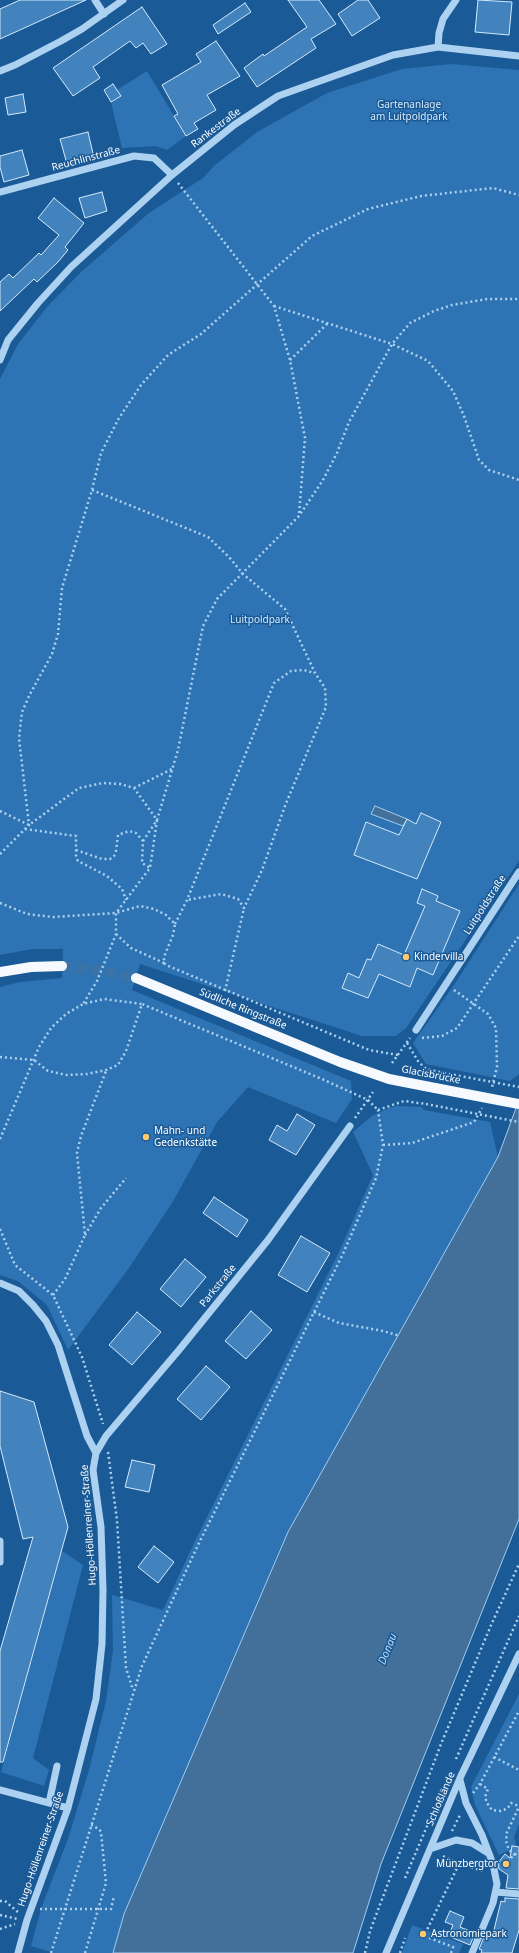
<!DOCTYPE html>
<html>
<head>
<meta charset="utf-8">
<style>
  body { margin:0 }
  canvas { display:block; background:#1a5a96 }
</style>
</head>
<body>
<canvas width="519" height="1953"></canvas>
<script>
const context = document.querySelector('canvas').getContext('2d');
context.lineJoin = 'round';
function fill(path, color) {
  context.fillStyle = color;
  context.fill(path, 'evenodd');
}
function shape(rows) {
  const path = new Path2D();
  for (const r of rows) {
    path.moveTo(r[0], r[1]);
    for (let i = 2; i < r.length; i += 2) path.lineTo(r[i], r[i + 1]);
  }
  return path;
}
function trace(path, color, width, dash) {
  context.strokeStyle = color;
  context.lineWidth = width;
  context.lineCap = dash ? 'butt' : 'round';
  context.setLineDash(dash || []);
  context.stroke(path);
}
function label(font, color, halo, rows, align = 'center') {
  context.font = font + ' "Noto Sans",sans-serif';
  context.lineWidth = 3;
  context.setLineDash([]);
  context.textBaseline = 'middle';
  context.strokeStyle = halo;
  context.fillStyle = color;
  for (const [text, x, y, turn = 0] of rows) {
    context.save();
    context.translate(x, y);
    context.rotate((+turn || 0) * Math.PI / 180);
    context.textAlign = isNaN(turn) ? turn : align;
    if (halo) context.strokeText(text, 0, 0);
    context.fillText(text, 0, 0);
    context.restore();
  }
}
const green = shape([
  [451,64,519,70,519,861,406,1028,396,1036,362,1036,140,964,132,990,351,1081,352,1099,336,1123,248,1087,217,1122,172,1203,129,1268,68,1350,47,1305,18,1281,0,1275,0,987,20,982,62,978,63,949,32,949,0,955,0,379,18,344,47,307,81,272,149,213,203,178,214,166,257,132,327,93,402,69],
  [147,71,186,136,167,150,156,146,122,148,111,102,121,96,117,90],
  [519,884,519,1074,510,1081,426,1064,413,1043,454,985],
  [397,1106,421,1107,424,1110,490,1122,498,1157,288,1532,124,1914,113,1953,54,1953,31,1946,42,1906,68,1839,89,1770,106,1701,113,1651,112,1595,163,1610,195,1541,339,1252,373,1175,353,1132,372,1116,389,1108],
  [62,1551,83,1565,33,1758,49,1770,44,1786,1,1772],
  [519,1694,519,1824,514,1837,517,1847,499,1855,475,1805,471,1787],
  [412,1925,463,1944,459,1953,402,1953]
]);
const water = shape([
  [375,806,407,819,403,826,371,814,375,806],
  [519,1100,519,1519,381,1864,353,1953,113,1953,124,1914,288,1532,498,1157,519,1100]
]);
const building = shape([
  [20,0,86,0,0,39,0,9,20,0],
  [288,0,319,0,336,24,311,39,316,48,257,87,244,68,263,54,264,56,307,27,288,0],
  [358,0,368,0,380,18,352,36,338,14,358,0],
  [478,0,512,2,509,35,475,32,478,0],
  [245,3,251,12,218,34,213,25,245,3],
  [142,7,167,44,151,54,143,43,136,48,130,41,93,67,100,78,73,96,53,68,142,7],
  [216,41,240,76,207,95,216,110,194,123,198,129,186,136,174,116,178,114,162,85,201,62,196,54,216,41],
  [113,84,121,96,111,102,104,90,113,84],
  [23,94,26,112,8,115,5,98,23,94],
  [88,132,94,158,67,164,60,139,88,132],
  [22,150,29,175,4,182,0,167,0,156,22,150],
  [102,192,107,211,85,218,79,198,102,192],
  [54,198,84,223,65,247,68,250,58,262,37,282,34,279,0,311,0,282,9,274,13,278,39,253,41,255,59,235,38,218,54,198],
  [421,813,441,822,417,879,354,855,366,822,399,835,407,819,416,824,421,813],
  [422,889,438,896,436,901,460,911,433,975,417,968,410,987,379,974,368,998,342,988,348,973,359,978,367,959,371,960,378,944,404,955,425,906,417,903,422,889],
  [297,1114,315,1125,296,1155,269,1140,277,1125,287,1131,297,1114],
  [214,1197,248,1220,237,1237,203,1213,214,1197],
  [301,1236,330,1253,307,1292,278,1275,301,1236],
  [185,1259,206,1277,181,1307,160,1289,185,1259],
  [251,1311,272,1330,246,1359,225,1341,251,1311],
  [137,1312,161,1332,132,1365,109,1345,137,1312],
  [206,1366,230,1387,201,1420,177,1399,206,1366],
  [0,1391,34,1402,68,1527,3,1762,0,1762,0,1651,33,1537,23,1539,0,1446,0,1391],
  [132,1460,155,1465,149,1492,125,1487,132,1460],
  [154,1546,174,1562,158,1583,138,1567,154,1546],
  [512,1846,519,1847,519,1889,506,1888,508,1875,499,1869,498,1863,505,1854,510,1858,512,1846],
  [505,1898,519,1899,519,1930,512,1953,481,1953,482,1950,479,1949,484,1937,487,1938,488,1933,493,1934,501,1901,505,1902,505,1898],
  [450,1911,464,1917,460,1927,475,1933,470,1945,448,1936,453,1925,445,1922,450,1911]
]);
const majorTunnel = shape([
  [62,966,99,970,136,978]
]);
const path = shape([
  [178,183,274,306,290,360,305,438,299,515],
  [274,306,392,344,428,361,453,391,464,416,479,460,489,470,519,480],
  [290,360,328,323],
  [92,490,208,537,229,557,243,574,285,609,315,673,325,688,326,707,285,806,262,870,244,908,238,899,221,894,187,900],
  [134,788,172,769],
  [0,811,29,825,79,788,103,783,120,784,134,788,157,820,150,868],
  [25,829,76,836,76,857,78,861,107,876,122,889,126,900],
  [143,841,157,820,178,750,203,626,217,599,299,516,323,480,337,453,349,422,392,344,410,323,434,311,452,305,487,299,519,299],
  [76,850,102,859,110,859,114,856,116,851,118,835,129,831,136,833,143,841,142,863,150,868,116,913,116,934,97,981,83,1004],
  [0,854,29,825,19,738,22,712,30,694,52,654,58,634,62,588,92,490,101,453,119,418,141,385,168,355,201,334,312,236,368,209,421,196,493,188,519,195],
  [0,903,27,914,53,917,116,913,140,906,154,909,166,915,175,924,173,935,164,957,164,963,166,965,369,1050,398,1055],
  [175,924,187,900,274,683,291,671,304,670,314,673],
  [116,934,131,948,164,963],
  [454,990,488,1014,496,1028,497,1067,492,1087],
  [225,991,244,908],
  [422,1038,442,1036,457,1028,519,936],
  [407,1043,418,1061,426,1069,444,1073],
  [0,1057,34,1060,48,1071,67,1075,87,1074,106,1070,118,1065,126,1051,142,1004,322,1079,368,1100,378,1110],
  [392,1063,410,1038],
  [378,1110,404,1101,426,1104],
  [355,1118,373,1092],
  [0,1139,39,1047,51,1028,66,1014,83,1004,104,999,142,1004],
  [383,1145,412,1143,474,1122,482,1108],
  [0,1229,15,1265,53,1295,82,1357,103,1424],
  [85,1235,101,1208,126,1178],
  [53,1295,65,1279,85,1235,77,1153,81,1136,106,1071],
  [314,1312,339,1323,383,1331,400,1336],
  [108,1452,117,1520,126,1668,133,1690],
  [494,1757,519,1770],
  [456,1759,519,1616],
  [480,1784,488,1789,485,1797,487,1803,492,1810,501,1811,508,1808,511,1803,519,1806],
  [473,1793,480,1784,519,1711],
  [452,1831,460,1815],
  [515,1855,509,1850,506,1841,507,1832,519,1807],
  [443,1856,459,1864],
  [511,1858,519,1851],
  [405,1878,439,1798],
  [0,1901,5,1901,19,1913],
  [40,1909,111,1909,114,1896],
  [0,1915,18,1919],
  [0,1929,15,1924],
  [51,1953,142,1666,198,1545,342,1256,376,1178,383,1145,378,1110],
  [85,1953,106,1883,101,1832,99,1829,91,1825],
  [365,1953,370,1931,441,1744,492,1623,519,1564],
  [400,1953,405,1938],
  [451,1953,453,1947,424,1936,459,1864,484,1871]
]);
const minor = shape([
  [95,0,104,14],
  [438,47,439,33,443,19,456,0],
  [0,71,15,65,61,41,82,29,123,0],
  [0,192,134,156,154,158,172,175],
  [0,360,8,340,38,303,71,267,172,175,234,125,278,96,393,55,438,47,519,56],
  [416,1030,519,872],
  [0,1283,19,1291,33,1305,46,1321,58,1345,87,1436,96,1453],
  [0,1541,0,1562],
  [460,1780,466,1803,482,1835,493,1864,497,1884,493,1903,472,1953],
  [0,1790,68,1808],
  [49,1803,57,1766],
  [430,1849,456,1840,472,1843,488,1853],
  [496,1892,519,1894],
  [18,1953,27,1920,68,1808,96,1699,102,1644,103,1590,101,1527,93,1470,96,1453,106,1436,179,1350,268,1240,350,1126],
  [386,1953,460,1778,519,1654]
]);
const major = shape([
  [0,972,31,967,62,966],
  [136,978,340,1062,389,1079,435,1088]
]);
const pathBridge = shape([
  [444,1073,519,1087],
  [426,1104,519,1122]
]);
const majorBridge = shape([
  [435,1088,519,1104]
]);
const markers = [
  [406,957,4,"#ffc96c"],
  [146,1137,4,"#ffc96c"],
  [506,1864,4,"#ffc96c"],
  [423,1934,4,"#ffc96c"]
];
const parkNames = [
  ["Gartenanlage",409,105],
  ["am Luitpoldpark",409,117],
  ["Luitpoldpark",260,620]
];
const streetNames = [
  ["Rankestraße",216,128,-37],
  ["Reuchlinstraße",86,159,-15],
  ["Luitpoldstraße",485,905,-57],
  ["Südliche Ringstraße",243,1009,22],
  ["Glacisbrücke",431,1075,11],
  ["Parkstraße",218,1286,-51],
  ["Hugo-Höllenreiner-Straße",89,1525,-94],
  ["Schloßlände",441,1799,-67],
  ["Hugo-Höllenreiner-Straße",41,1849,-71]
];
const poiNames = [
  ["Kindervilla",414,957],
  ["Mahn- und",154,1131],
  ["Gedenkstätte",154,1143],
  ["Münzbergtor",498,1864,"right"],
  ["Astronomiepark",431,1934]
];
const waterNames = [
  ["Donau",388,1649,-68]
];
fill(green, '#2e74b4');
fill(water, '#43709b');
trace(water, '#a0cdf2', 1);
fill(building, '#4383bd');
trace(building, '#d3e9fb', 1);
trace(majorTunnel, '#3c73a6', 10, [10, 5]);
trace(path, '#add1f0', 2.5, [2, 3]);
trace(minor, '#add1f0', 7);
trace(major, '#f6faff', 10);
trace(pathBridge, '#add1f0', 2.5, [2, 3]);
trace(majorBridge, '#f6faff', 10);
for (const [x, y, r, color] of markers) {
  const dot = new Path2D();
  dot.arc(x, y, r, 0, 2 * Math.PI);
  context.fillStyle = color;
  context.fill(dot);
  trace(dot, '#1a5a96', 1.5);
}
label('10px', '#d3e9fb', '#1a5a96', parkNames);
label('10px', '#fff', '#1a5a96', streetNames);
label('10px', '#fff', '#1a5a96', poiNames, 'left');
label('italic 11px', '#b9daf7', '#1a5a96', waterNames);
</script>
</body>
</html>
